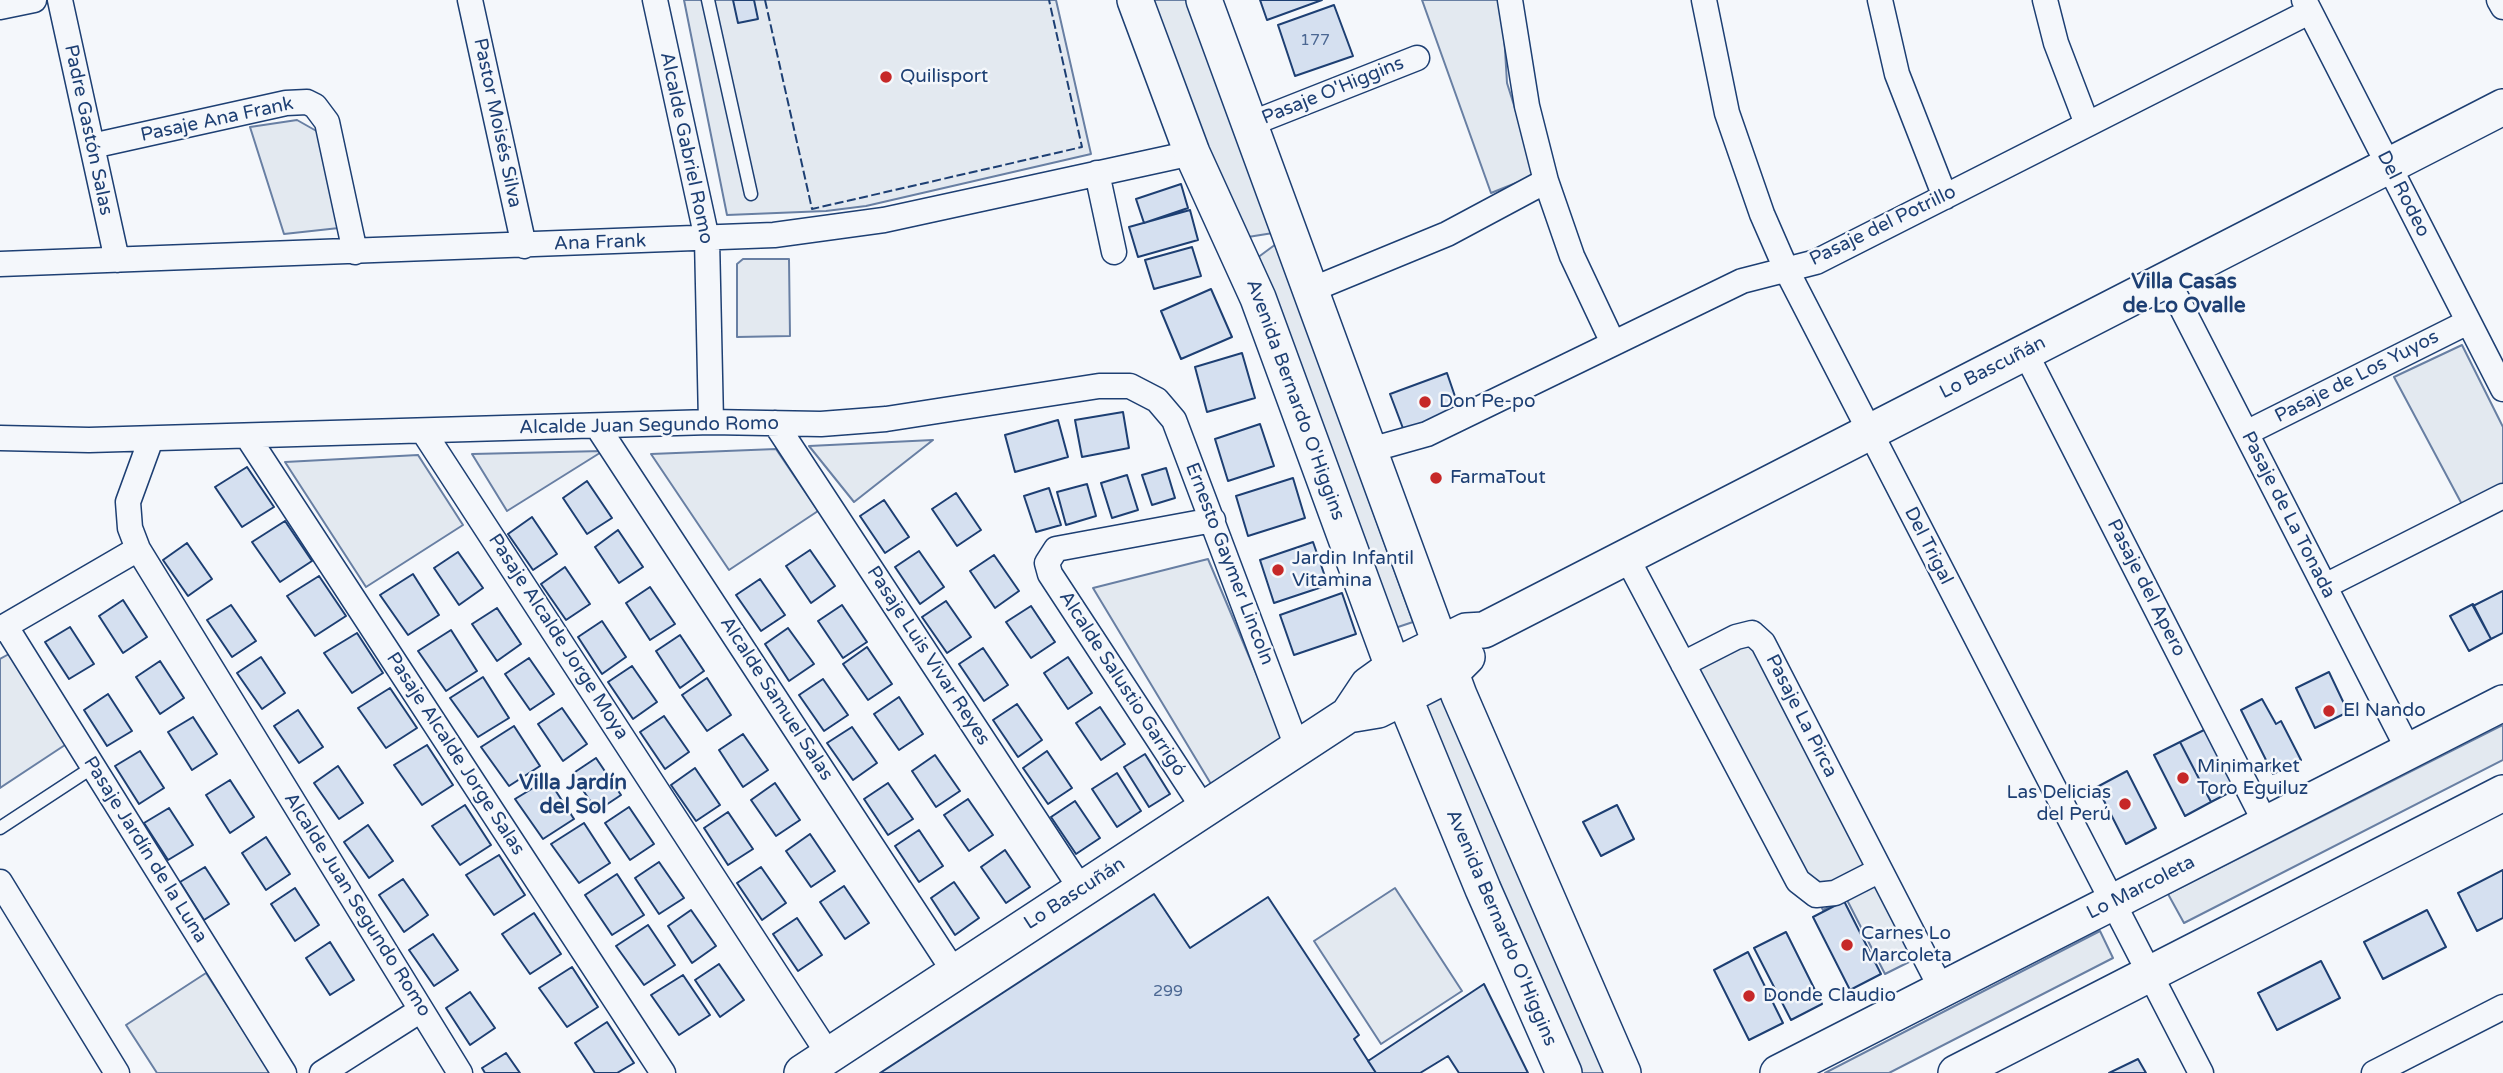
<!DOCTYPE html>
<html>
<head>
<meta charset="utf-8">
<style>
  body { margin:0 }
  canvas { display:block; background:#f4f7fb }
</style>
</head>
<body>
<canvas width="2503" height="1073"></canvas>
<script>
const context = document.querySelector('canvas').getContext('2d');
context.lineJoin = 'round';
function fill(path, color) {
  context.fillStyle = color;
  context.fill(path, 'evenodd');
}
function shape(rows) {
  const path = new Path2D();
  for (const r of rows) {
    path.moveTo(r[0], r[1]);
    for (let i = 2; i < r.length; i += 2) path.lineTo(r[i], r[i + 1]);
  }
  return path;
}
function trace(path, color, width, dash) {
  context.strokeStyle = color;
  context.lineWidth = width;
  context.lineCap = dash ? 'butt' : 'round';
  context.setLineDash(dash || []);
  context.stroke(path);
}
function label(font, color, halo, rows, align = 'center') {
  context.font = font + ' "Varela Round",sans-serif';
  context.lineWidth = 5;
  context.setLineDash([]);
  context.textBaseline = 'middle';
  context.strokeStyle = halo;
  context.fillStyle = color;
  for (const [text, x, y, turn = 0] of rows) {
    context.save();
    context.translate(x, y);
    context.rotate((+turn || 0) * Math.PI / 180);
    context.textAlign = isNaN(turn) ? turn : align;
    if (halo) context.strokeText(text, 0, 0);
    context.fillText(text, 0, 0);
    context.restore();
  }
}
const green = shape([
  [684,0,1056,0,1091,154,866,206,826,211,727,215,684,0],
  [1150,0,1186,0,1273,233,1248,237,1211,161,1150,0],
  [1422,0,1502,0,1507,83,1536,175,1491,193,1422,0],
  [297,120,320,133,339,228,284,234,250,127,297,120],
  [1276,244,1413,622,1392,629,1253,261,1276,244],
  [743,259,789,259,790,336,737,337,737,264,743,259],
  [2462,345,2503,427,2503,490,2465,510,2394,377,2462,345],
  [933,440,854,502,809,446,933,440],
  [776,449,818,511,729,570,651,454,776,449],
  [603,451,507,511,472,454,603,451],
  [418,455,463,525,366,587,285,462,418,455],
  [1208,559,1283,737,1214,789,1093,588,1208,559],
  [1755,638,1919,957,1885,974,1846,898,1823,910,1698,667,1755,638],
  [9,654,68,743,0,788,0,659,9,654],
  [1438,687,1607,1073,1579,1073,1417,704,1438,687],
  [2503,725,2503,760,2184,923,2168,894,2503,725],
  [1395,888,1462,991,1381,1044,1314,941,1395,888],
  [2100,931,2113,958,1889,1073,1825,1073,2100,931],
  [206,973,271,1073,157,1073,126,1025,206,973]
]);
const building = shape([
  [733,0,754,0,758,19,738,23,733,0],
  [1260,0,1322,0,1267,20,1260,0],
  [1334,5,1353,56,1295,76,1278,25,1334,5],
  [1181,184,1188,208,1144,223,1136,199,1181,184],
  [1190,210,1198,240,1138,257,1129,227,1190,210],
  [1192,247,1201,276,1154,289,1145,260,1192,247],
  [1211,289,1232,337,1181,359,1161,311,1211,289],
  [1242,353,1255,398,1207,412,1195,367,1242,353],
  [1447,373,1460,411,1404,431,1390,394,1447,373],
  [1123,412,1129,448,1082,457,1075,420,1123,412],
  [1058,420,1068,457,1015,472,1005,435,1058,420],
  [1260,424,1274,466,1228,481,1215,439,1260,424],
  [247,467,274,507,242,527,215,487,247,467],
  [1166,468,1175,498,1152,505,1142,475,1166,468],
  [1127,475,1138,510,1112,518,1101,483,1127,475],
  [1293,478,1305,518,1248,536,1236,496,1293,478],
  [587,481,612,518,587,534,563,498,587,481],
  [1087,484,1096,516,1066,525,1057,492,1087,484],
  [1049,488,1061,525,1036,532,1024,496,1049,488],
  [956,493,981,530,957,546,932,509,956,493],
  [884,500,909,537,885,553,860,516,884,500],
  [532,517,557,554,533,570,508,534,532,517],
  [285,521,312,561,280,582,252,542,285,521],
  [618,530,643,567,619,583,595,547,618,530],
  [1313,542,1328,585,1274,603,1260,560,1313,542],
  [187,543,212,579,188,596,163,560,187,543],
  [810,550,835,586,811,603,786,566,810,550],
  [919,551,944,587,920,604,895,567,919,551],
  [458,552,483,588,459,605,434,568,458,552],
  [994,555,1019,591,995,608,970,571,994,555],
  [565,567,590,604,566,620,541,584,565,567],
  [413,574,439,615,408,635,380,595,413,574],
  [319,576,346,616,315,636,287,596,319,576],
  [760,579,785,615,761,631,736,595,760,579],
  [650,587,675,624,650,640,626,603,650,587],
  [2503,591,2503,633,2491,639,2473,606,2503,591],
  [1342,593,1356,634,1294,655,1280,615,1342,593],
  [123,600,147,637,123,653,99,616,123,600],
  [946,601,971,637,947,653,922,617,946,601],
  [2473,604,2491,639,2469,651,2450,616,2473,604],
  [231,605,256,641,232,657,207,620,231,605],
  [842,605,867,642,843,658,818,621,842,605],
  [1031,606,1055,642,1031,658,1006,622,1031,606],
  [497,608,521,644,497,661,472,624,497,608],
  [602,621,626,657,602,674,578,637,602,621],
  [70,627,94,664,69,679,45,642,70,627],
  [788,628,814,664,789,681,765,644,788,628],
  [451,630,477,671,446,691,418,651,451,630],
  [357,633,383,673,352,693,324,653,357,633],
  [680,635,704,671,680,688,656,651,680,635],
  [867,647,892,684,868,700,843,664,867,647],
  [983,648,1008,685,984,701,959,664,983,648],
  [261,657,285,693,262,709,237,673,261,657],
  [1068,657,1092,693,1068,709,1044,673,1068,657],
  [529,658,554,694,530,710,505,674,529,658],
  [160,661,184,698,160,714,136,677,160,661],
  [632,666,657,702,633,719,608,682,632,666],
  [2329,672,2348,712,2315,728,2296,688,2329,672],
  [483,677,509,718,478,737,450,698,483,677],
  [707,678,731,715,707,731,682,695,707,678],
  [823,679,848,715,824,731,799,695,823,679],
  [390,688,417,728,386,748,358,708,390,688],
  [108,694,132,731,107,746,84,710,108,694],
  [899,697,923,734,899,750,874,714,899,697],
  [2262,699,2276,724,2281,721,2301,760,2273,774,2241,710,2262,699],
  [1017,704,1042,740,1018,757,993,720,1017,704],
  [1100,707,1125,744,1101,760,1076,723,1100,707],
  [562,708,587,744,563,761,538,724,562,708],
  [298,710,323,747,299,763,274,726,298,710],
  [664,716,689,752,665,769,640,732,664,716],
  [193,717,217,754,192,770,168,732,193,717],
  [514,726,540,766,509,786,481,747,514,726],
  [852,727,877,763,853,780,827,743,852,727],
  [2210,727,2240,787,2211,802,2180,742,2210,727],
  [743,734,768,770,743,787,719,750,743,734],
  [2180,742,2211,802,2185,816,2154,755,2180,742],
  [427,745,453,785,422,805,394,765,427,745],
  [140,751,164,788,139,804,115,766,140,751],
  [1047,751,1072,788,1048,804,1023,768,1047,751],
  [1145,754,1170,794,1149,807,1124,767,1145,754],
  [935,755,960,791,936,807,912,771,935,755],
  [596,758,621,795,597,811,572,774,596,758],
  [338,766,363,803,339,819,314,783,338,766],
  [695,768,720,805,696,821,671,785,695,768],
  [2127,771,2156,828,2126,844,2097,787,2127,771],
  [1117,773,1141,811,1117,827,1092,789,1117,773],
  [548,779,574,819,543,839,515,799,548,779],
  [230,780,254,817,230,833,206,795,230,780],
  [775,783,800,820,776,836,751,800,775,783],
  [888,783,913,819,888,835,864,799,888,783],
  [968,799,993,835,969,851,944,815,968,799],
  [1075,801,1100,838,1076,854,1051,817,1075,801],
  [465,805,491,845,460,865,432,826,465,805],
  [1617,805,1634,839,1601,856,1583,822,1617,805],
  [629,807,654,844,630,860,605,823,629,807],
  [169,808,193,845,168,860,144,823,169,808],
  [728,812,753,849,728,865,704,828,728,812],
  [584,823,610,863,579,883,551,844,584,823],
  [368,825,393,861,369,878,344,842,368,825],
  [919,830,943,866,919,882,895,846,919,830],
  [810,834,835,871,811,887,786,851,810,834],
  [266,837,290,874,266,890,242,853,266,837],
  [1005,850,1030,887,1006,903,981,867,1005,850],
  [499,855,525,895,494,915,466,875,499,855],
  [659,862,684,898,659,914,635,878,659,862],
  [205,867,229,904,204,920,180,882,205,867],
  [761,867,786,903,762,920,737,883,761,867],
  [2503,870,2503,918,2477,931,2458,893,2503,870],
  [617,874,644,915,612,935,585,895,617,874],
  [403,879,428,915,404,932,379,895,403,879],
  [954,882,979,918,955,935,931,898,954,882],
  [844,886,869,923,845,939,820,902,844,886],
  [295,888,319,925,295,941,271,904,295,888],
  [1154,894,1190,948,1268,897,1359,1035,1354,1039,1376,1073,880,1073,1154,894],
  [1844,901,1881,974,1850,990,1813,917,1844,901],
  [691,910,716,946,692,963,668,926,691,910],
  [2427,910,2446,947,2383,979,2364,942,2427,910],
  [534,913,561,954,530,974,502,934,534,913],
  [797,918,822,955,798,971,773,934,797,918],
  [648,925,675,965,644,985,616,946,648,925],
  [1786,932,1822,1004,1791,1020,1754,948,1786,932],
  [433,934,458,970,434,986,409,950,433,934],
  [330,942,354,980,330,995,306,958,330,942],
  [1748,952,1783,1023,1749,1040,1714,970,1748,952],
  [2321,961,2340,998,2277,1030,2258,993,2321,961],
  [719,964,744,1000,720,1017,695,980,719,964],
  [572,967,598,1007,567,1027,539,988,572,967],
  [683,975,710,1015,679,1035,651,995,683,975],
  [1484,984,1528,1073,1459,1073,1448,1056,1420,1073,1376,1073,1368,1061,1484,984],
  [470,992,495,1028,470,1045,446,1008,470,992],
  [607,1022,634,1063,617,1073,595,1073,575,1043,607,1022],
  [506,1053,520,1073,485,1073,482,1068,506,1053],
  [2138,1059,2146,1073,2109,1073,2138,1059]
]);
const lane = shape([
  [708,0,751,194],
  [0,828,93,767]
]);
const street = shape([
  [60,0,117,260],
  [470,0,524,246],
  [655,0,707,239,711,422],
  [1510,0,1527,106,1546,181,1572,256,1613,343],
  [1704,0,1727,113,1762,214,1786,269,2201,1073],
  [1880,0,1897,74,1945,197],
  [2045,0,2056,43,2087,124],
  [2304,0,2503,389],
  [2499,0,2503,7],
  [0,7,34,0],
  [1250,124,1417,58],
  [92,146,286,103,307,102,315,106,327,122,355,252],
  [1097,173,1114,252],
  [0,264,774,235,884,220,1192,153],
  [2167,279,2409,751],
  [1311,290,1447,234,1546,181],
  [2025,352,2266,824],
  [775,423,1081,889],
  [597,426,955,973],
  [423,431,829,1055],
  [2246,433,2468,322],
  [247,436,663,1073],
  [0,438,89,440,711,422,821,424,886,419,1099,386,1130,386,1157,400,1174,420,1297,747],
  [151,439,128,502,130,528,138,549,460,1073],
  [1370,450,1427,434,1742,281,1816,262,2309,12],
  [1627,558,1798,881,1816,895,1835,893,1880,870],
  [2325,586,2503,496],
  [6,627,284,1073],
  [0,629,138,549],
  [1683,664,1736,637,1752,633,1763,643,1942,990],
  [1204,809,1050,574,1047,563,1056,549,1213,520],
  [0,882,117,1073],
  [322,1073,421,1010],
  [2374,1073,2503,1007]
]);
const secondary = shape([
  [1135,0,1192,153,1258,298,1404,697,1483,889,1564,1073],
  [1204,0,1459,695,1623,1073],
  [1348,715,1368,685,1393,667,1466,631,1484,630,2503,107],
  [802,1073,1348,715,1378,710,1404,697,1451,673,1467,657],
  [1778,1073,2503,703],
  [1956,1073,2503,793]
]);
const fence = shape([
  [765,0,812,209,1082,147,1049,0]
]);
const markers = [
  [886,77,7,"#c62828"],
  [1425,402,7,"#c62828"],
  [1436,478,7,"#c62828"],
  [1278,570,7,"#c62828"],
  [2329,711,7,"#c62828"],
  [2183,778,7,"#c62828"],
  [2125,804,7,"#c62828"],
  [1847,945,7,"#c62828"],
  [1749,996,7,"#c62828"]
];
const numberNames = [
  ["177",1315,41],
  ["299",1168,992]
];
const poiNames = [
  ["Quilisport",900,77],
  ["Don Pe-po",1439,402],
  ["FarmaTout",1450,478],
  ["Jardin Infantil",1292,559],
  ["Vitamina",1292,581],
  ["El Nando",2343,711],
  ["Minimarket",2197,767],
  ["Toro Eguiluz",2197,789],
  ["Las Delicias",2111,793,"right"],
  ["del Perú",2111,815,"right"],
  ["Carnes Lo",1861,934],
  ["Marcoleta",1861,956],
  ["Donde Claudio",1763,996]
];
const streetNames = [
  ["Pasaje O'Higgins",1333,91,-22],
  ["Pasaje Ana Frank",217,120,-12],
  ["Pastor Moisés Silva",497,123,78],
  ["Padre Gastón Salas",88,130,78],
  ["Alcalde Gabriel Romo",686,148,78],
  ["Del Rodeo",2403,194,63],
  ["Pasaje del Potrillo",1883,226,-26],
  ["Ana Frank",600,243,-2],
  ["Lo Bascuñán",1993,368,-27],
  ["Pasaje de Los Yuyos",2357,377,-27],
  ["Avenida Bernardo O'Higgins",1295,400,70],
  ["Alcalde Juan Segundo Romo",649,426,-1],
  ["Pasaje de La Tonada",2288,515,63],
  ["Del Trigal",1928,546,63],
  ["Ernesto Gaymer Lincoln",1229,564,69],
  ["Pasaje del Apero",2146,588,63],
  ["Pasaje Alcalde Jorge Moya",558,637,57],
  ["Pasaje Luis Vivar Reyes",928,656,57],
  ["Alcalde Salustio Garrigó",1122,684,57],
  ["Alcalde Samuel Salas",776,699,57],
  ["Pasaje La Pirca",1801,716,63],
  ["Pasaje Alcalde Jorge Salas",455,754,57],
  ["Pasaje Jardín de la Luna",145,850,58],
  ["Lo Marcoleta",2141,888,-27],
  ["Lo Bascuñán",1075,894,-33],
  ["Alcalde Juan Segundo Romo",357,905,58],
  ["Avenida Bernardo O'Higgins",1501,928,67]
];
const neighbourhoodNames = [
  ["Villa Casas",2184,282],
  ["de Lo Ovalle",2184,306],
  ["Villa Jardín",573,783],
  ["del Sol",573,807]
];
fill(green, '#e3e9f0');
trace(green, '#687fa3', 2);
fill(building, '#d5e0f0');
trace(building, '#1d3f73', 2);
trace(lane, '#1d3f73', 15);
trace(street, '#1d3f73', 27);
trace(secondary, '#1d3f73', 38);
trace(lane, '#f4f7fb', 12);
trace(street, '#f4f7fb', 24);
trace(secondary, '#f4f7fb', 35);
trace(fence, '#1d3f73', 2, [9, 3.5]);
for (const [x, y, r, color] of markers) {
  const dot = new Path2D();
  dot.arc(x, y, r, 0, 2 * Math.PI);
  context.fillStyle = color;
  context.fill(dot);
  trace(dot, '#f4f7fb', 2.5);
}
label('16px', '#4b6792', null, numberNames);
label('19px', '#1d3f73', '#f4f7fb', poiNames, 'left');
label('19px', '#1d3f73', '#f4f7fb', streetNames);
label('bold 21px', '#1d3f73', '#f4f7fb', neighbourhoodNames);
</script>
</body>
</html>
